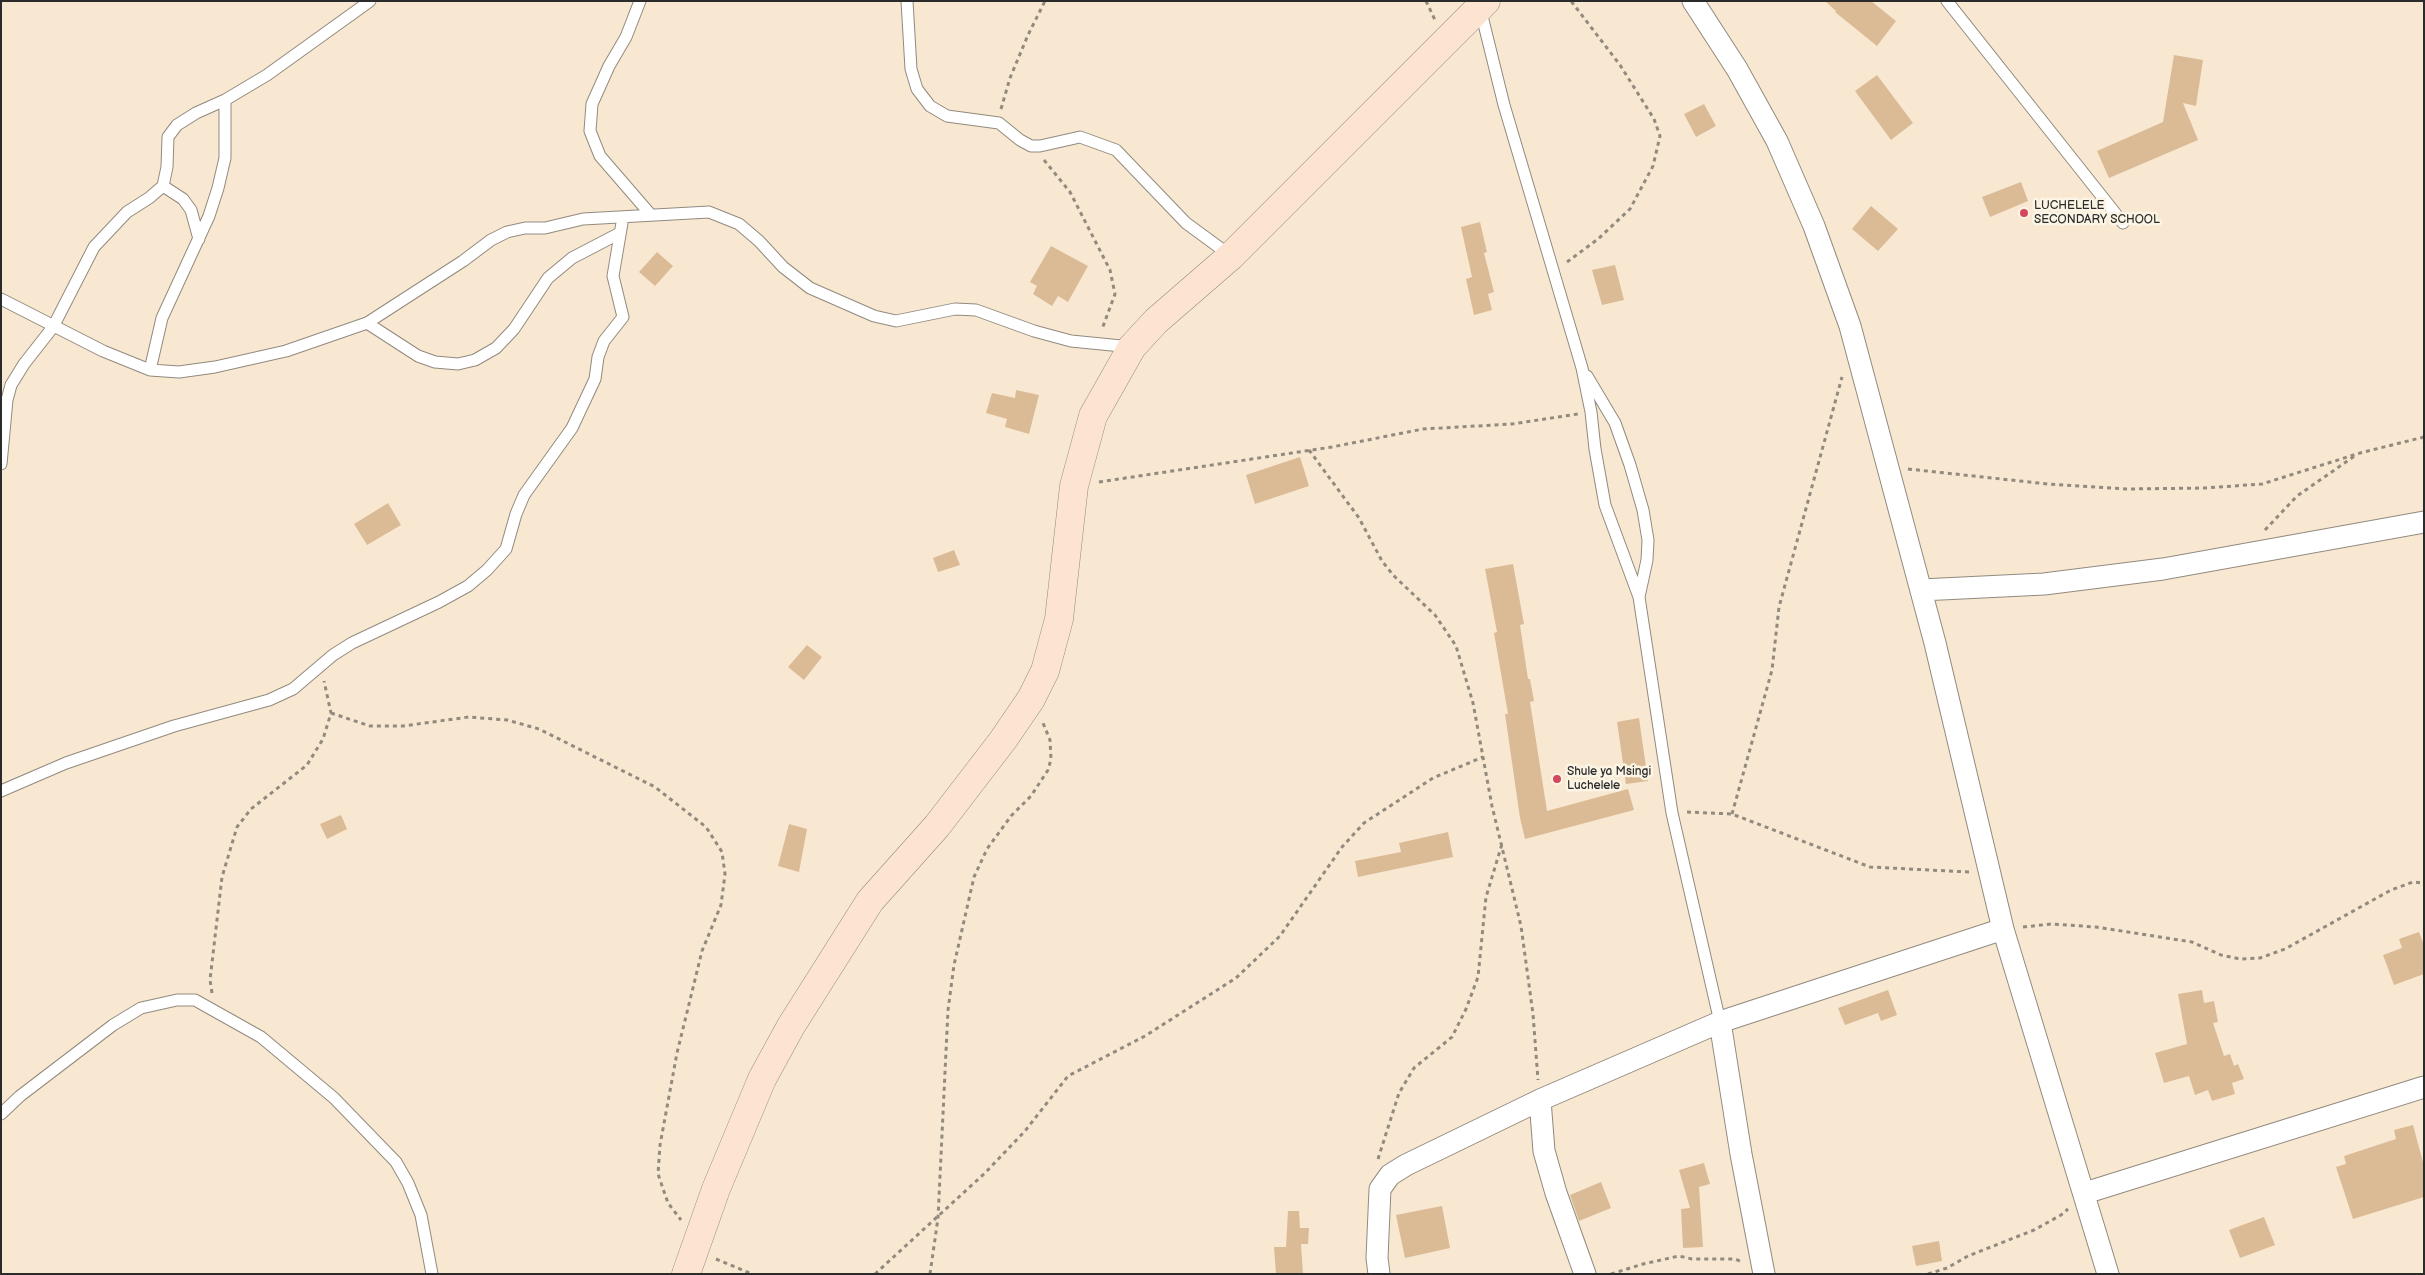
<!DOCTYPE html>
<html>
<head>
<meta charset="utf-8">
<style>
  body { margin:0 }
  #map { position:relative; width:2425px; height:1275px; overflow:hidden; background:#f8e8d2; font-family:"Balsamiq Sans",sans-serif }
  canvas { display:block }
  .frame { position:absolute; inset:0; border:2px solid #2b2b2b; pointer-events:none }
</style>
</head>
<body>
<div id="map">
<canvas width="2425" height="1275"></canvas>
<div class="frame"></div>
</div>
<script>
const context = document.querySelector('canvas').getContext('2d');
context.lineJoin = 'round';
function fill(path, color) {
  context.fillStyle = color;
  context.fill(path, 'evenodd');
}
function shape(rows) {
  const path = new Path2D();
  for (const r of rows) {
    path.moveTo(r[0], r[1]);
    for (let i = 2; i < r.length; i += 2) path.lineTo(r[i], r[i + 1]);
  }
  return path;
}
function trace(path, color, width, dash) {
  context.strokeStyle = color;
  context.lineWidth = width;
  context.lineCap = dash ? 'butt' : 'round';
  context.setLineDash(dash || []);
  context.stroke(path);
}
function label(font, color, halo, rows, align = 'center') {
  context.font = font + ' "Balsamiq Sans",sans-serif';
  context.lineWidth = 5;
  context.setLineDash([]);
  context.textBaseline = 'middle';
  context.strokeStyle = halo;
  context.fillStyle = color;
  for (const [text, x, y, turn = 0] of rows) {
    context.save();
    context.translate(x, y);
    context.rotate((+turn || 0) * Math.PI / 180);
    context.textAlign = isNaN(turn) ? turn : align;
    if (halo) context.strokeText(text, 0, 0);
    context.fillText(text, 0, 0);
    context.restore();
  }
}
const building = shape([
  [1825,1,1871,1,1896,21,1877,46,1835,12,1836,11],
  [2174,55,2203,60,2196,106,2183,103,2198,140,2109,178,2097,151,2163,122],
  [1877,75,1913,123,1891,140,1855,91],
  [1704,104,1716,126,1696,137,1684,114],
  [2021,182,2028,201,1990,217,1982,197],
  [1871,206,1898,229,1878,251,1852,229],
  [1480,222,1487,252,1484,253,1494,292,1488,294,1492,310,1474,315,1466,279,1472,277,1461,227],
  [1051,246,1088,266,1068,302,1058,296,1052,306,1033,294,1037,286,1030,282],
  [657,252,673,266,655,286,639,272],
  [1615,265,1624,300,1602,305,1592,270],
  [1016,390,1039,395,1029,434,1005,427,1007,419,986,413,992,393,1015,398],
  [1300,457,1309,486,1255,504,1246,475],
  [388,503,401,525,367,545,354,524],
  [954,550,960,565,938,572,933,558],
  [1513,564,1524,624,1520,625,1528,679,1530,679,1534,701,1530,702,1547,811,1628,789,1634,810,1525,839,1520,818,1505,714,1508,714,1494,633,1497,632,1485,569],
  [807,645,822,657,804,680,788,667],
  [1639,718,1648,781,1626,784,1617,722],
  [341,815,347,829,327,839,320,824],
  [789,824,807,829,799,872,778,866],
  [1448,832,1453,857,1358,877,1355,861,1401,852,1399,843],
  [2419,932,2424,945,2424,974,2394,985,2383,955,2402,948,2399,939],
  [1888,990,1897,1015,1881,1021,1878,1013,1845,1025,1838,1008],
  [2202,990,2204,1003,2214,1001,2218,1022,2213,1023,2224,1056,2230,1054,2234,1066,2238,1064,2244,1079,2232,1083,2235,1094,2212,1101,2208,1090,2195,1095,2189,1076,2164,1083,2155,1053,2187,1044,2178,994],
  [2413,1125,2424,1166,2424,1197,2353,1219,2336,1167,2346,1164,2344,1156,2396,1139,2394,1130],
  [1704,1163,1710,1184,1699,1187,1703,1247,1683,1248,1681,1209,1690,1208,1679,1170],
  [1601,1182,1611,1208,1579,1221,1570,1195],
  [1442,1206,1450,1248,1405,1258,1396,1215],
  [1288,1211,1299,1211,1300,1228,1309,1228,1308,1244,1301,1244,1303,1274,1276,1274,1274,1247,1286,1247],
  [2264,1217,2275,1245,2240,1258,2229,1230],
  [1939,1241,1942,1261,1916,1266,1912,1246]
]);
const path = shape([
  [1426,1,1435,20],
  [1001,109,1010,78,1028,35,1045,1],
  [1044,160,1070,192,1110,270,1115,294,1102,329],
  [1567,262,1598,239,1630,209,1653,166,1660,136,1654,119,1620,65,1571,1],
  [1309,450,1359,518,1382,561,1393,575,1435,615,1456,646,1473,703,1492,806,1521,926,1533,1014,1538,1080],
  [1908,469,2048,484,2126,489,2205,488,2262,484,2360,453,2424,437],
  [1099,482,1332,447,1423,429,1512,424,1578,414],
  [2265,530,2297,496,2356,455],
  [331,713,370,726,403,726,469,717,507,720,539,729,655,787,706,827,722,852,725,874,721,905,702,951,677,1053,660,1145,658,1174,668,1203,681,1220],
  [1687,812,1732,814,1870,867,1969,872],
  [1732,814,1772,670,1779,607,1842,377],
  [2023,927,2051,924,2096,927,2192,942,2221,955,2240,959,2260,958,2285,949,2391,890,2413,882,2424,883],
  [212,993,210,980,222,877,237,827,251,809,307,765,323,739,331,713,324,681],
  [1378,1159,1399,1093,1414,1068,1452,1037,1466,1009,1478,977,1486,897,1502,844],
  [716,1259,752,1274],
  [875,1274,985,1173,1025,1131,1068,1076,1145,1036,1236,978,1280,936,1342,847,1364,823,1433,778,1483,757],
  [930,1274,938,1218,948,1010,954,965,974,877,987,849,1011,816,1031,796,1048,770,1051,759,1050,740,1043,723],
  [1611,1274,1643,1264,1679,1256,1692,1259,1735,1259,1742,1262],
  [1928,1274,1947,1268,1968,1256,2034,1230,2061,1215,2068,1209]
]);
const service = shape([
  [640,1,626,37,609,66,592,104,590,131,600,156,651,215],
  [907,1,911,69,917,89,930,106,947,116,999,123,1020,140,1031,146,1040,146,1080,137,1116,150,1186,223,1231,256],
  [1947,1,2123,223],
  [1480,8,1504,105,1582,368,1591,412,1595,449,1605,505,1639,597,1672,813,1720,1022],
  [163,186,183,199,191,210,199,239],
  [1,299,103,351,150,370,179,372,215,367,286,351,367,323,463,261,491,240,507,232,525,228,545,228,583,219,709,212,739,224,759,241,783,267,810,288,874,316,896,321,955,309,976,310,1034,331,1071,341,1132,347],
  [367,323,418,356,435,362,458,364,475,360,496,348,514,329,548,278,572,258,620,233],
  [150,370,162,318,209,216,218,188,225,158,225,100],
  [1587,376,1615,423,1630,465,1643,510,1648,540,1647,560,1639,597],
  [1,464,7,400,11,385,24,364,53,327,94,247,127,212,149,198,163,186,167,167,168,137,177,125,196,113,225,100,267,75,370,1],
  [1,791,66,763,174,726,269,700,293,689,333,655,352,643,439,602,468,586,487,570,506,549,516,514,524,495,572,428,595,379,598,357,604,341,623,317,613,276,623,217],
  [1,1114,20,1096,113,1025,141,1008,177,1000,195,1000,261,1037,334,1098,396,1162,408,1183,421,1215,432,1274]
]);
const minor = shape([
  [1693,1,1737,69,1777,141,1814,226,1850,326,1935,643,2003,929,2108,1274],
  [1921,590,2044,584,2163,569,2424,522],
  [1720,1022,1741,1154,1764,1274],
  [1540,1100,1544,1151,1556,1193,1585,1274],
  [2085,1193,2424,1087],
  [1379,1274,1377,1258,1380,1189,1390,1175,1406,1165,1540,1100,1720,1022,2003,929]
]);
const secondary = shape([
  [686,1274,716,1189,762,1079,791,1026,870,901,937,826,1003,740,1031,699,1045,671,1059,619,1074,486,1093,416,1132,347,1156,321,1231,256,1486,1]
]);
const markers = [
  [2024,213,5,"#d1495b"],
  [1557,779,5,"#d1495b"]
];
const poiNames = [
  ["LUCHELELE",2034,206],
  ["SECONDARY SCHOOL",2034,220],
  ["Shule ya Msingi",1567,772],
  ["Luchelele",1567,786]
];
fill(building, '#dbbb96');
trace(service, '#928a7e', 13);
trace(minor, '#928a7e', 23);
trace(secondary, '#928a7e', 29);
trace(path, '#928a7e', 3, [4, 4]);
trace(service, '#fff', 11);
trace(minor, '#fff', 21);
trace(secondary, '#fde4d1', 28);
for (const [x, y, r, color] of markers) {
  const dot = new Path2D();
  dot.arc(x, y, r, 0, 2 * Math.PI);
  context.fillStyle = color;
  context.fill(dot);
  trace(dot, '#fcf5e5', 2);
}
label('12px', '#2b2b2b', '#fcf5e5', poiNames, 'left');
</script>
</body>
</html>
